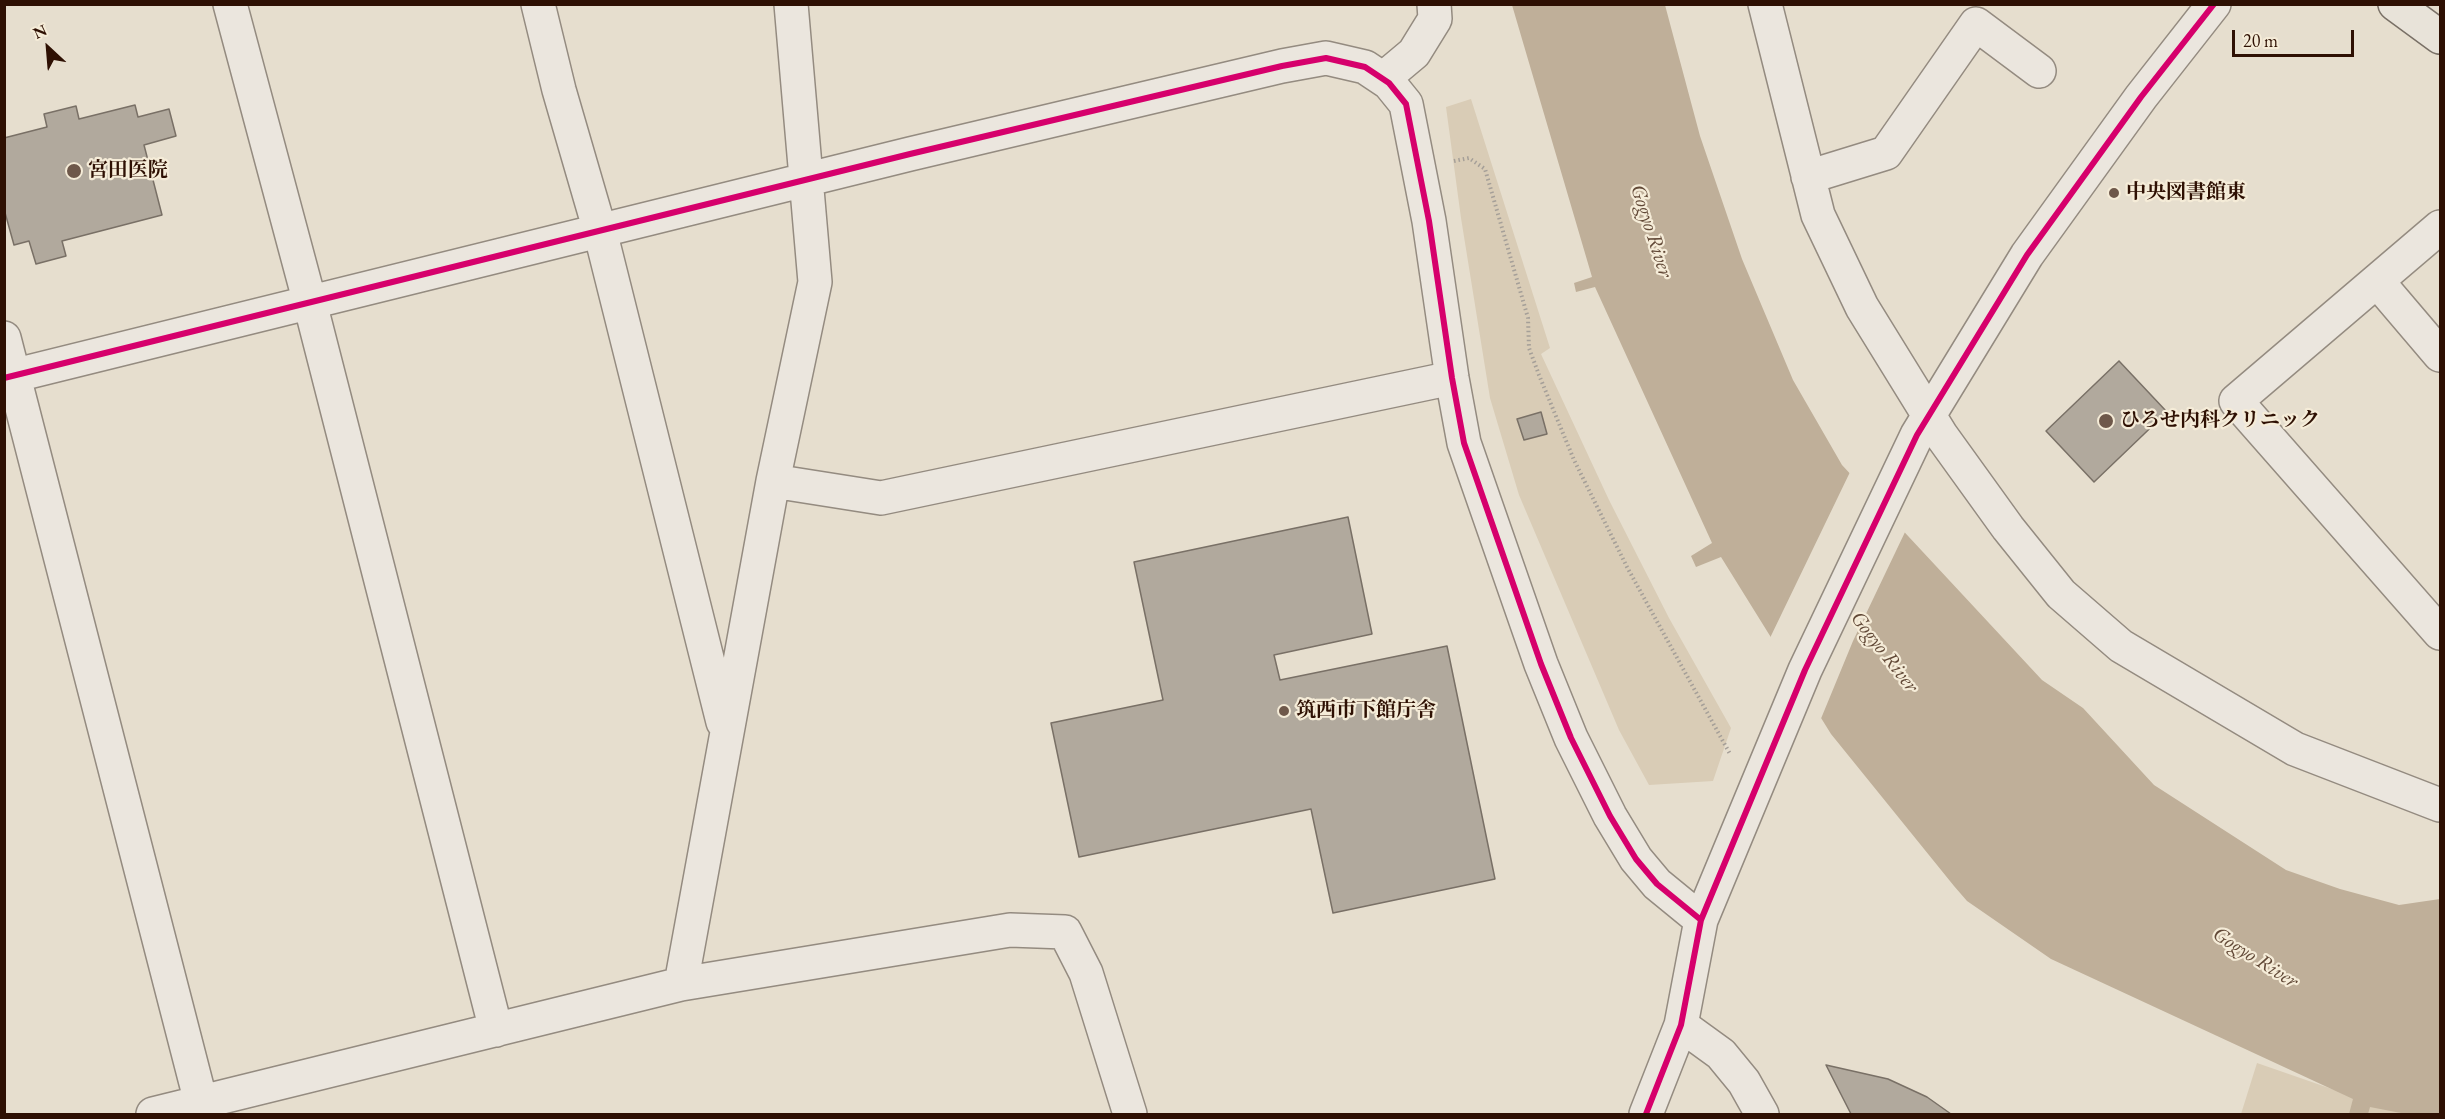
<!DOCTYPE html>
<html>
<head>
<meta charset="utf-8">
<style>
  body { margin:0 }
  #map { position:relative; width:2445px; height:1119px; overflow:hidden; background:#e6dece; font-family:"EB Garamond",serif }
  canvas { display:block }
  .frame { position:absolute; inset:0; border:6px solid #2e1003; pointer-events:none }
  .north { position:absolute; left:18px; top:18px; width:60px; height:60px; -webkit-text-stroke:4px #f5ecd8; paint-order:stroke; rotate:334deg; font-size:16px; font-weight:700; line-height:24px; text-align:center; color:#2e1003 }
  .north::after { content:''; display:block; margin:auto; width:21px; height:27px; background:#2e1003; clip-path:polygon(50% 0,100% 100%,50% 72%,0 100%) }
  .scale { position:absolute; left:2232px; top:30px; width:122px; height:27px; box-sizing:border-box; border:3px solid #2e1003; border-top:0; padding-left:8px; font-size:18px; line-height:21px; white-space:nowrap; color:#2e1003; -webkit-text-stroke:4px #f5ecd8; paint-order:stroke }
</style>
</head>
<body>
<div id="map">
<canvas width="2445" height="1119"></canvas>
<div class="frame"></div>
<div class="north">N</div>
<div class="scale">20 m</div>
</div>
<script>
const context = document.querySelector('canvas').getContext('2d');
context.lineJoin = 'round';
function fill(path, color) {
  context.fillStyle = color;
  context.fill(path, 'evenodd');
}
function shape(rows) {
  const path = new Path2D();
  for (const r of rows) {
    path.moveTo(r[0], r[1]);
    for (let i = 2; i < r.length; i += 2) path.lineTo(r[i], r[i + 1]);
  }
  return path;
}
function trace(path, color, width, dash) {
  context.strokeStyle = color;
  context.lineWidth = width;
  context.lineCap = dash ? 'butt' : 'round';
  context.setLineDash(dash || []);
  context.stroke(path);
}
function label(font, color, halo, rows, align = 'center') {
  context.font = font + ' "EB Garamond","Noto Serif JP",serif';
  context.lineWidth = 4.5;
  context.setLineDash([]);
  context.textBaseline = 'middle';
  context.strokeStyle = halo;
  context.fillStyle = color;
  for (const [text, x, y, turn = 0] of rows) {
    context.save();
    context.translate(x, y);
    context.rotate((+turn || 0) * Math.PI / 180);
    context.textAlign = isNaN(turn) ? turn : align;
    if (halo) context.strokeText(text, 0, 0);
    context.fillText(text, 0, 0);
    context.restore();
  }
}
const green = shape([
  [1471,99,1550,348,1541,354,1609,500,1669,618,1731,728,1713,781,1649,785,1619,730,1519,495,1490,398,1461,218,1446,107],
  [2257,1063,2404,1114,2241,1114]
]);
const water = shape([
  [1512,5,1665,5,1700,136,1742,259,1793,380,1842,465,2042,680,2083,708,2154,785,2286,870,2340,889,2399,905,2440,899,2440,1114,2406,1114,2370,1107,2368,1114,2349,1114,2353,1099,2051,959,1967,901,1954,886,1831,734,1721,557,1696,567,1691,556,1712,543,1595,287,1576,292,1574,283,1592,277]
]);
const pier = shape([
  [1851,470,1906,530,1853,641,1820,721,1769,640]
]);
const building = shape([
  [135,105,138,117,169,109,176,136,144,145,162,215,62,241,66,256,36,264,29,241,14,245,4,209,4,138,47,127,44,114,76,106,79,119,135,105],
  [2119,361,2167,412,2094,482,2046,431,2119,361],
  [1541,412,1547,434,1524,440,1517,419,1541,412],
  [1348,517,1372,634,1274,655,1280,680,1447,646,1495,879,1333,913,1311,809,1079,857,1051,723,1163,700,1134,562,1348,517],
  [1826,1065,1888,1079,1927,1097,1951,1114,1851,1114,1826,1065]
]);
const path = shape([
  [1454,161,1469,158,1485,169,1528,318,1529,348,1539,375,1574,460,1627,567,1730,754]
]);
const minor = shape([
  [230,4,310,303,496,1030],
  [538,4,559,90,600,231,723,722],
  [1765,4,1818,215,1862,307,1941,435,2008,528,2061,594,2121,646,2295,749,2440,805],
  [1383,79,1414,53,1435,19,1434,4],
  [1808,177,1886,153,1976,24,2039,71],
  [2440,227,2236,401,2440,633],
  [2377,281,2440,355],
  [4,338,204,1114],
  [4,378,910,154,1282,66,1326,58,1365,67,1389,83,1406,104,1429,221,1452,378,1464,443,1541,664,1571,738,1610,816,1636,859,1657,884,1701,920],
  [773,481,881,498,1452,378],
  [681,984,773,481,815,282,791,4],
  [1681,1025,1721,1054,1744,1082,1762,1114],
  [153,1114,681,984,1010,930,1065,932,1086,973,1130,1114],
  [1646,1114,1681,1025,1701,920,1805,670,1917,435,2027,255,2141,97,2214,4]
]);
const major = shape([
  [2395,4,2440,37]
]);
const cycleway = shape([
  [4,378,910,154,1282,66,1326,58,1365,67,1389,83,1406,104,1429,221,1452,378,1464,443,1541,664,1571,738,1610,816,1636,859,1657,884,1701,920],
  [1646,1114,1681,1025,1701,920,1805,670,1917,435,2027,255,2141,97,2214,4]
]);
const markers = [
  [74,171,8,"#6e584a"],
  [2114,193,6,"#6e584a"],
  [2106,421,8,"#6e584a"],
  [1284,711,6,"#6e584a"]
];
const poiNames = [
  ["宮田医院",88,171],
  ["中央図書館東",2126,193],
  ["ひろせ内科クリニック",2120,421],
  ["筑西市下館庁舎",1296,711]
];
const waterNames = [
  ["Gogyo River",1651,231,72],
  ["Gogyo River",1884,652,52],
  ["Gogyo River",2255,958,32]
];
fill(green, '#d9ccb6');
fill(water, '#bfaf99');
fill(pier, '#e6dece');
fill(building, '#b1a99d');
trace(building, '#797066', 1.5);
trace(minor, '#948b80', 36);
trace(major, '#797066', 36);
trace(path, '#a59f98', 4, [1.5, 3]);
trace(minor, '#ebe6de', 33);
trace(major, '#e8e3d9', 33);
trace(cycleway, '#d6006c', 6);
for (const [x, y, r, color] of markers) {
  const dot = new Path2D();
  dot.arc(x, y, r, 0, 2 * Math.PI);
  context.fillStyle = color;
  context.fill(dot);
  trace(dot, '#f5ecd8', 2);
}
label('bold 20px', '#2e1003', '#f5ecd8', poiNames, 'left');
label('italic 21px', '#614836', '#f5ecd8', waterNames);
</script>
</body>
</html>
